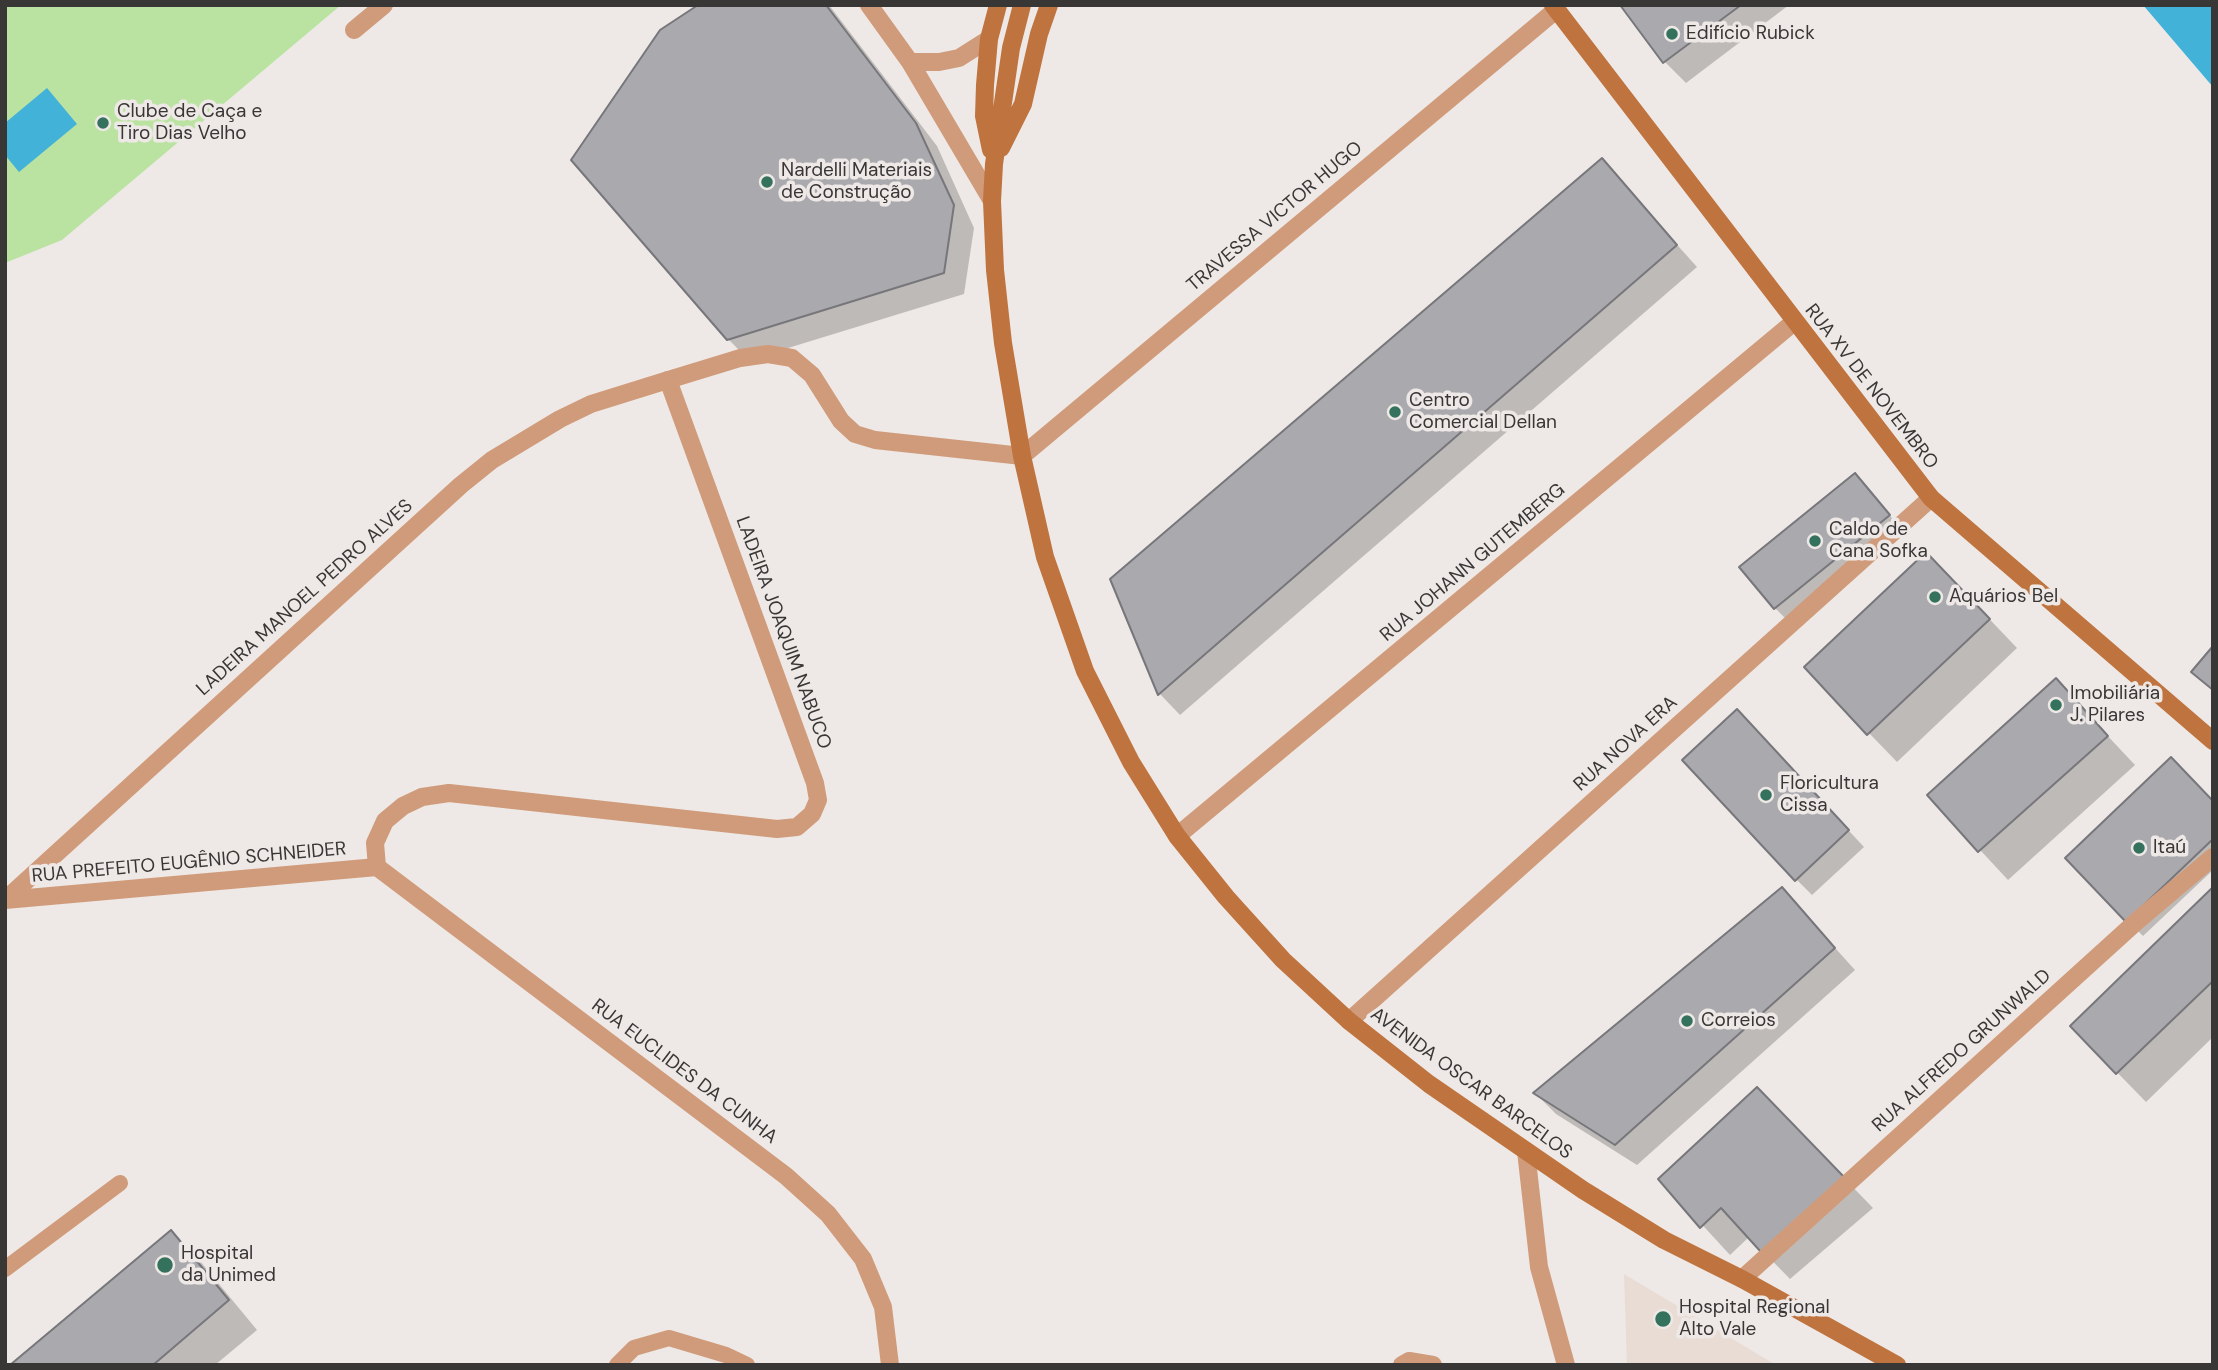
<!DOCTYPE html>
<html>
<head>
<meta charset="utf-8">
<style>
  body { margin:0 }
  #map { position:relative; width:2218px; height:1370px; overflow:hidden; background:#eee9e6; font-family:"DM Sans",sans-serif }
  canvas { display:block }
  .frame { position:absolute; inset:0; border:7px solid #393736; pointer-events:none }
</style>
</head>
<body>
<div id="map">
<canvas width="2218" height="1370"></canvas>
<div class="frame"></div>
</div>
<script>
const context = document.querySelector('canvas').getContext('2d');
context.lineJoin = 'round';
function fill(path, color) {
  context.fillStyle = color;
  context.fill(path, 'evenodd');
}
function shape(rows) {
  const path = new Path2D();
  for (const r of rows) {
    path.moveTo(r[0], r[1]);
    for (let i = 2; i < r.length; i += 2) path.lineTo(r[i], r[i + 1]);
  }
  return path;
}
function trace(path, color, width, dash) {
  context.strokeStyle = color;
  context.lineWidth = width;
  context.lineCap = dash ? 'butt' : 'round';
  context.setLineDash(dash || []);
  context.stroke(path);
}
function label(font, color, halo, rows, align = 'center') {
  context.font = font + ' "DM Sans",sans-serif';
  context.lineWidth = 7;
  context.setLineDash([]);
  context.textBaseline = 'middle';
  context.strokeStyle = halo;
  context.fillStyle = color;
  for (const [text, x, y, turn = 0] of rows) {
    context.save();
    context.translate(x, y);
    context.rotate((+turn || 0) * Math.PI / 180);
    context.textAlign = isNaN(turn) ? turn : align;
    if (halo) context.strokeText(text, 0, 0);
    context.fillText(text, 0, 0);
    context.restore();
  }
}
const built = shape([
  [1624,1274,1776,1365,1627,1365]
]);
const green = shape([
  [5,5,341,5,62,240,5,263]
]);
const water = shape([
  [2143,5,2213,5,2213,87],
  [47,88,77,124,19,172,5,155,5,123]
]);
const shadow = shape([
  [701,5,829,5,937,146,974,228,964,294,749,360,728,339],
  [1623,5,1789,5,1686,83,1665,62],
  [1602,161,1697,267,1180,715,1160,694,1112,579],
  [1855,475,1904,532,1791,624,1775,608],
  [1955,583,2017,648,1897,762,1869,733],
  [2056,681,2135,765,2008,880,1929,795],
  [1753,728,1864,847,1812,895,1796,879],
  [2213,803,2213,870,2143,936,2127,920],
  [1782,889,1855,970,1637,1165,1556,1114,1535,1093],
  [2213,890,2213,1037,2146,1102,2072,1026],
  [1786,1118,1873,1208,1790,1279,1749,1237,1730,1255,1661,1180],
  [171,1233,200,1261,257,1330,215,1365,13,1365]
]);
const building = shape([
  [698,5,826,5,916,123,954,205,944,273,727,340,571,160,660,30,698,5],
  [1620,5,1741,5,1663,63,1620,5],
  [1602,158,1677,245,1158,695,1110,579,1602,158],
  [1855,473,1890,515,1774,609,1739,567,1855,473],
  [1926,552,1990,619,1867,735,1804,667,1926,552],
  [2213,646,2213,690,2191,672,2213,646],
  [2056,678,2108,736,1978,852,1927,795,2056,678],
  [1737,709,1849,830,1795,881,1682,760,1737,709],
  [2171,757,2213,801,2213,839,2126,922,2065,858,2171,757],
  [1782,887,1835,948,1615,1145,1533,1093,1782,887],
  [2213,887,2213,981,2116,1074,2070,1026,2213,887],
  [1757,1087,1845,1178,1761,1252,1721,1208,1700,1228,1658,1179,1757,1087],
  [171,1230,229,1300,153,1365,10,1365,171,1230]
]);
const service = shape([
  [5,1269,120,1183],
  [617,1365,634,1348,669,1338,726,1355,747,1365]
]);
const minor = shape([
  [869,5,910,62,992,201],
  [354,30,384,5],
  [910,62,939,62,959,58,989,39],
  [1022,456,1556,10],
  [1177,836,1794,322],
  [5,900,461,485,492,460,560,419,591,404,668,380],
  [5,900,377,867],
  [1349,1021,1931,498],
  [1526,1151,1539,1267,1566,1365],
  [1742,1279,2137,921,2213,857],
  [1402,1365,1409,1361,1433,1365]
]);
const tertiary = shape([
  [890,1365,883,1307,863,1259,828,1214,786,1176,377,867,375,843,385,821,403,806,422,797,449,793,777,829,797,827,812,814,818,800,815,783,668,380,740,358,768,354,792,358,812,375,841,421,855,434,875,440,1022,456]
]);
const secondary = shape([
  [1022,5,1011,48,994,164,992,201,995,270,1003,343,1022,456,1045,557,1085,671,1131,762,1177,836,1226,897,1283,960,1349,1021,1429,1084,1583,1190,1664,1240,1742,1279,1897,1365],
  [1553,5,1931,498,2213,741],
  [1001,148,1023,104,1039,34,1049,5],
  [991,150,984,116,985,85,989,39,998,5]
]);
const markers = [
  [1672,34,7,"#35725d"],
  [103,123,7,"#35725d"],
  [767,182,7,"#35725d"],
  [1395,412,7,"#35725d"],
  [1815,541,7,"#35725d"],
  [1935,597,7,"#35725d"],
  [2056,705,7,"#35725d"],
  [1766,795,7,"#35725d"],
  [2139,848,7,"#35725d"],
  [1687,1021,7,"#35725d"],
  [165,1265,9,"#35725d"],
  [1663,1319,9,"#35725d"]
];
const poiNames = [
  ["Edifício Rubick",1686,34],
  ["Clube de Caça e",117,112],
  ["Tiro Dias Velho",117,134],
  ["Nardelli Materiais",781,171],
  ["de Construção",781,193],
  ["Centro",1409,401],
  ["Comercial Dellan",1409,423],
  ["Caldo de",1829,530],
  ["Cana Sofka",1829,552],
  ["Aquários Bel",1949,597],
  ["Imobiliária",2070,694],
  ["J. Pilares",2070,716],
  ["Floricultura",1780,784],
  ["Cissa",1780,806],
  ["Itaú",2153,848],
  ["Correios",1701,1021],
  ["Hospital",181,1254],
  ["da Unimed",181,1276],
  ["Hospital Regional",1679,1308],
  ["Alto Vale",1679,1330]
];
const streetNames = [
  ["TRAVESSA VICTOR HUGO",1275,217,-40],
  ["RUA XV DE NOVEMBRO",1871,387,52],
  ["RUA JOHANN GUTEMBERG",1473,563,-40],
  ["LADEIRA MANOEL PEDRO ALVES",305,598,-42],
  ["LADEIRA JOAQUIM NABUCO",783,633,70],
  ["RUA NOVA ERA",1626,744,-42],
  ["RUA PREFEITO EUGÊNIO SCHNEIDER",189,863,-5],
  ["RUA ALFREDO GRUNWALD",1962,1051,-42],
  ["RUA EUCLIDES DA CUNHA",684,1072,37],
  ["AVENIDA OSCAR BARCELOS",1471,1084,36]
];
fill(built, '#e8dcd4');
fill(green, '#bae3a2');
fill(water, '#43b2d9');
fill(shadow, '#0003');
fill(building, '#aaaaae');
trace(building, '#77767b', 2);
trace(service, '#d09b7a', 16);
trace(minor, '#d09b7a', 18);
trace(tertiary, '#d09b7a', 18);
trace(secondary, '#bf733e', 18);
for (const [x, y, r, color] of markers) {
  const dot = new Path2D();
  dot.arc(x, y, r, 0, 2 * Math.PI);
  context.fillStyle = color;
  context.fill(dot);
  trace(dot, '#eee9e6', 2.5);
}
label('19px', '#393736', '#eee9e6', poiNames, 'left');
label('19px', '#393736', '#eee9e6', streetNames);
</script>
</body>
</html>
